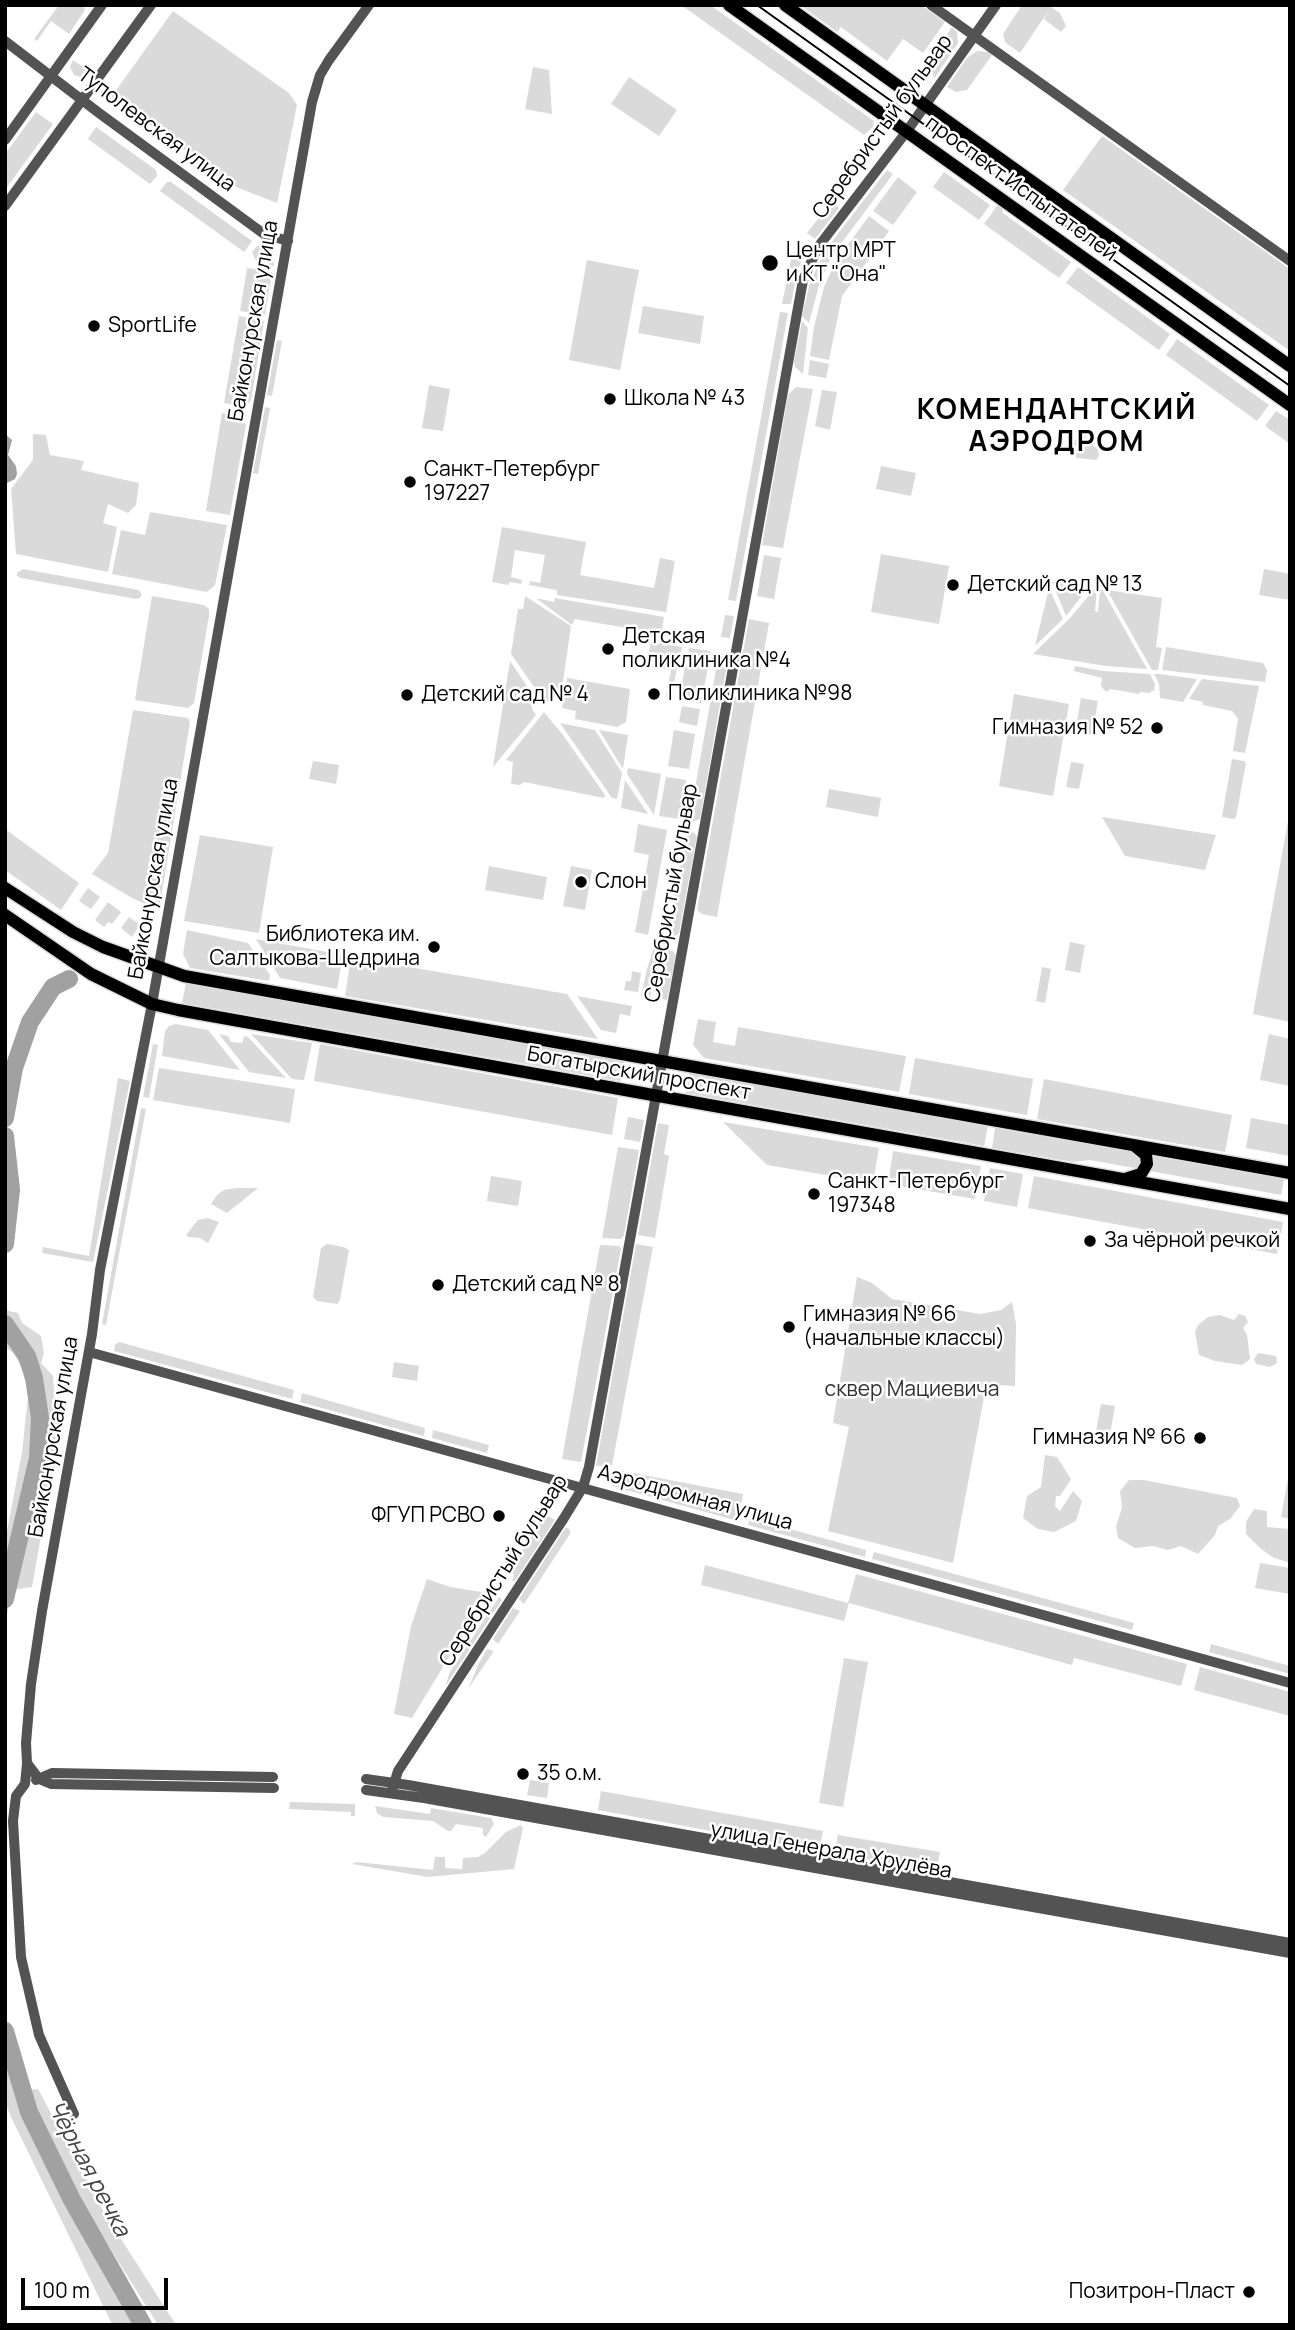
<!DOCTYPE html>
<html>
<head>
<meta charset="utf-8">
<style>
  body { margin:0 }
  #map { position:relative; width:1295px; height:2330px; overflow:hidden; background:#fff; font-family:Manrope,sans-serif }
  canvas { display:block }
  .frame { position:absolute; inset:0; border:7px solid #000; pointer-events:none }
  .scale { position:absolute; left:21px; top:2278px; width:147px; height:32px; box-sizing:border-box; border:4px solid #000; border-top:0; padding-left:9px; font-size:21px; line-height:24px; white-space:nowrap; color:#000; -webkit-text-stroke:5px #fff; paint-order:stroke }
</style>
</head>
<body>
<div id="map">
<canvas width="1295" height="2330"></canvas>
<div class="frame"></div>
<div class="scale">100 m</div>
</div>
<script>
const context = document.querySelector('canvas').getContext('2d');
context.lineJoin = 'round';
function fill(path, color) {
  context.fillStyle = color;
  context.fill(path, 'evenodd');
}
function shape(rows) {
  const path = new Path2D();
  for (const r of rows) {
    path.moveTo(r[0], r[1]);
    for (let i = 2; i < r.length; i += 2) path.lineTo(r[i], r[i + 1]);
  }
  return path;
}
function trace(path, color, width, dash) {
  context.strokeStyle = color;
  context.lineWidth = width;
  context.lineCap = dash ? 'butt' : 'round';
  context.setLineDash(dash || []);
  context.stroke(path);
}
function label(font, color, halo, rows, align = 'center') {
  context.font = font + ' Manrope,sans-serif';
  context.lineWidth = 5;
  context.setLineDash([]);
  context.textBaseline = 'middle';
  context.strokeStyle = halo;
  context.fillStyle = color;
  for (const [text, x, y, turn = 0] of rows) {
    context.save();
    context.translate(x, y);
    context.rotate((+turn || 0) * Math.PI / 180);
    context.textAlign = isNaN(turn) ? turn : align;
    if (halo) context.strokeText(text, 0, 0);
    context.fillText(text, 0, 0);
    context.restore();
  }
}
const green = shape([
  [59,5,83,5,85,10,69,34,51,21,37,41,34,39],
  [681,5,710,5,874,121,873,127,864,135],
  [800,5,921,5,945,22,923,53,903,39,887,61,841,27,837,32],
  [1022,5,1052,5,1051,7,1060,13,1066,26,1061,32,1044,19,1049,10,1020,53,1005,42,1003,34],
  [173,11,289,93,297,105,277,203,231,185,112,96],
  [952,27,957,32,958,43,934,79,930,58],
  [977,51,988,52,992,55,967,90,956,92,947,87,967,58],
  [73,60,90,72,83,78,74,75,70,67],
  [533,67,549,70,552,114,525,109],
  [629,77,677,110,659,136,611,104],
  [36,112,53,124,5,190,5,154],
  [96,127,156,170,157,176,150,184,88,139],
  [1102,136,1290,269,1290,351,1063,190],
  [887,170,893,174,831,257,819,285,809,323,802,316,810,283,824,252],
  [944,172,990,205,979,220,933,187],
  [898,177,917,192,893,225,873,211],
  [167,182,171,182,252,241,244,252,160,191],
  [831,202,839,208,815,239,807,233],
  [999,203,1002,207,1003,213,1071,262,1059,278,984,224],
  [869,216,889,231,842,296,829,360,810,356,814,327,824,287,836,261],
  [800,244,808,250,798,268,791,304,782,304,791,259],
  [258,245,273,258,274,266,261,264,255,259,252,252],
  [587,260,639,270,620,370,569,360],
  [1078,267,1170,334,1159,350,1066,283],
  [247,268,272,272,265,315,240,311],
  [643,306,704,316,700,344,638,333],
  [780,312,788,313,736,601,728,600],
  [239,316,264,321,251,400,247,405,242,406,224,403],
  [802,321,808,328,803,374,795,367,794,362],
  [1177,339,1269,405,1257,421,1166,355],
  [277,340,282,341,272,396,267,395],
  [810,360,829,364,826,378,808,375],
  [429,385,450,389,443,431,422,428],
  [796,387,813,389,783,548,762,545,788,395],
  [822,390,837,392,830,430,815,426],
  [265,407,270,408,258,474,253,473],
  [1276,411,1290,420,1290,444,1265,426],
  [222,413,240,416,246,425,230,515,206,511],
  [33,434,46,435,50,455,84,461,81,470,139,483,136,505,128,513,108,504,103,523,117,527,108,572,16,554,11,489,33,460],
  [1079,436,1085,436,1098,450,1099,456,1096,460,1077,458,1073,455,1074,441],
  [881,466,916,473,911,496,876,489],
  [150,512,227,525,215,585,207,592,112,574,121,530,145,535],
  [502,527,586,542,580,575,654,588,660,558,675,561,666,612,557,595,557,590,529,585,530,581,540,583,545,555,515,550,511,577,522,580,521,584,510,582,508,585,492,582],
  [881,554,949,566,939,624,871,612],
  [764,555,781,558,774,599,757,596],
  [23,569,139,590,142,595,140,598,136,599,21,578,17,576,17,573],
  [1264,569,1290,574,1290,600,1259,595],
  [1052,582,1080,586,1089,587,1066,616],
  [1049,588,1063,619,1035,646],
  [1095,588,1097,588,1095,611,1098,612,1100,589,1102,589,1147,669,1106,666,1033,654,1071,617],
  [1107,590,1162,598,1156,647,1162,648,1158,670,1152,670],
  [152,596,204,605,209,609,209,616,194,703,188,708,135,700],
  [525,596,571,626,563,682,546,704,511,654,518,609,523,609],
  [536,598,554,602,555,598,664,617,661,634,575,619,572,625],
  [725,615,734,616,730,638,721,637],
  [749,619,769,623,717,917,702,914,697,910,698,904],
  [651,642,682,647,681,657,649,652],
  [1166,647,1263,663,1267,670,1265,682,1162,670],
  [689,648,711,651,709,662,687,658],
  [719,653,726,655,728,658,700,819,692,822,689,822],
  [649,656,678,661,672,697,666,696,671,670,647,666],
  [510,661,533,695,531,700,532,709,536,715,493,767],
  [686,663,708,667,701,703,679,700],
  [1075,666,1103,671,1150,674,1155,684,1154,691,1151,691,1150,693,1140,692,1139,694,1111,689,1106,692,1101,686,1102,678,1074,671],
  [1154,674,1159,674,1197,679,1183,702,1160,698,1159,684],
  [567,678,630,689,626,722,617,727,575,719,576,711,562,708],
  [1202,679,1259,686,1245,753,1233,751,1238,719,1232,711,1203,705,1203,702,1189,699],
  [1014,694,1069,704,1053,796,999,786],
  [1081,698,1098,701,1092,735,1075,732],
  [682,706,700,709,697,726,679,722],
  [133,710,188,718,190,722,159,910,132,898,92,874,108,853],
  [544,712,563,735,605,795,604,798,524,782,520,785,511,784,513,762,506,760],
  [560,723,595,730,622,773,617,799,612,798],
  [599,730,628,735,623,769],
  [674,730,695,734,689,769,668,766],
  [1232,759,1244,761,1246,763,1236,817,1234,819,1222,817],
  [313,761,339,765,336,784,309,779],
  [1071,762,1084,764,1079,789,1066,787],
  [628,768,661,774,654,815,627,774],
  [666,777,686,780,680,819,659,816],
  [625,780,648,814,621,808],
  [829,789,881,798,878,817,826,807],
  [1290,810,1290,1022,1253,1014],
  [1102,817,1216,835,1205,870,1125,856],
  [638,824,667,830,648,935,635,932,649,855,634,852],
  [5,829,79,883,61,910,5,870],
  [687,830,694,833,697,836,679,933,676,936,668,935],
  [200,835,273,847,259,933,184,921],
  [489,866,547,877,543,900,485,890],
  [571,866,592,870,585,910,563,906],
  [88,888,100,897,91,909,79,901],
  [108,902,121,912,112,924,108,922,104,927,95,920],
  [129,917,140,925,132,937,121,928],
  [187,930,248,943,270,975,269,981,190,968,183,954],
  [256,939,343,955,337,989,280,978],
  [1070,942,1085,945,1080,973,1065,970],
  [654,947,660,948,650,998,641,996,647,969],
  [666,950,673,951,676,955,667,1000,657,998],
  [351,957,567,994,598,1039,345,996],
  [1042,967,1051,969,1045,1003,1036,1001],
  [632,971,641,973,638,992,624,990,626,981,631,981],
  [186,983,624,1061,621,1081,182,1003],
  [577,996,632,1006,630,1016,620,1014,616,1033,601,1030],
  [698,1019,716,1022,713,1042,735,1046,738,1027,906,1056,899,1092,704,1058,693,1045],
  [176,1024,208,1030,240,1070,162,1056,165,1031,169,1026],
  [219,1034,228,1036,231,1042,242,1043,244,1036,248,1037,286,1078,249,1072],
  [251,1034,312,1043,304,1080,292,1079],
  [1269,1034,1290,1039,1290,1086,1260,1080],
  [153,1044,158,1045,149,1098,143,1097],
  [320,1044,618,1098,612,1135,314,1081],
  [915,1058,1033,1079,1027,1115,909,1094],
  [159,1068,295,1089,290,1123,153,1100],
  [690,1073,988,1126,984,1146,686,1093],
  [118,1078,130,1081,93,1262,42,1253,43,1247,89,1256],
  [1044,1079,1232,1115,1225,1152,1037,1119],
  [141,1108,146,1109,106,1325,102,1324],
  [628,1117,644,1120,640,1142,624,1139],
  [1251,1118,1290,1125,1290,1156,1246,1148],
  [723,1122,879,1148,873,1183,767,1165],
  [658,1123,669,1125,664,1154,669,1156,655,1238,638,1235],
  [995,1128,1137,1153,1142,1162,1138,1167,1134,1168,1090,1160,1074,1162,992,1148],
  [618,1147,639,1150,624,1235,621,1239,602,1238],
  [893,1151,981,1166,975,1199,888,1184],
  [1151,1156,1284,1179,1281,1195,1150,1171,1153,1161],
  [990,1168,1023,1174,1017,1207,984,1201],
  [491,1176,522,1181,518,1206,487,1201],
  [1034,1176,1283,1222,1277,1254,1028,1208],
  [237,1188,258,1188,227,1213,211,1204,217,1195,224,1190],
  [208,1218,219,1222,208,1243,200,1238,188,1237,186,1235,198,1220],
  [327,1244,344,1247,349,1250,340,1300,337,1304,317,1301,313,1297,321,1248],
  [636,1244,653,1247,612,1465,596,1466],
  [600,1245,619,1246,621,1249,581,1462,562,1459],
  [857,1277,872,1283,892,1299,980,1314,1001,1310,1012,1302,1016,1324,1015,1386,996,1385,985,1392,953,1563,828,1531,849,1427,833,1423],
  [5,1310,18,1313,22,1323,41,1336,44,1353,41,1363,53,1376,55,1404,60,1429,32,1587,12,1590,5,1624,5,1542,22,1452,29,1388,24,1371,13,1353,5,1347],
  [1239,1314,1245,1316,1248,1322,1243,1328,1247,1335,1250,1359,1242,1365,1215,1361,1199,1355,1195,1332,1198,1325,1208,1317,1220,1315,1234,1320],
  [119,1342,294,1390,292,1399,114,1351,115,1345],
  [1258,1353,1276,1356,1277,1363,1270,1367,1256,1364,1254,1359],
  [394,1362,419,1366,417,1381,392,1377],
  [302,1393,425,1428,424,1436,300,1402],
  [1101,1404,1115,1406,1110,1434,1096,1432],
  [433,1430,489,1445,487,1453,432,1438],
  [1045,1455,1057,1457,1071,1479,1060,1496,1056,1496,1055,1506,1060,1511,1073,1491,1082,1501,1076,1521,1054,1532,1038,1529,1023,1518,1027,1496,1041,1487],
  [1290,1468,1290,1519,1281,1517],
  [617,1470,743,1494,738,1521,612,1486],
  [1129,1480,1144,1480,1237,1498,1240,1506,1230,1519,1218,1526,1215,1535,1198,1554,1181,1546,1168,1550,1153,1546,1135,1548,1118,1538,1116,1526,1122,1508,1120,1491],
  [1254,1509,1267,1511,1267,1527,1290,1529,1290,1563,1272,1557,1260,1548,1246,1534,1246,1522],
  [548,1516,555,1520,515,1581,512,1581,514,1574,509,1571,544,1517],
  [750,1518,866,1550,865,1557,748,1525],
  [566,1527,570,1530,570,1534,524,1604,519,1599],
  [874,1552,1134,1623,1132,1630,872,1559],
  [1260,1563,1290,1568,1290,1594,1255,1588],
  [705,1565,848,1603,856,1574,1187,1664,1181,1686,1074,1658,1072,1665,849,1603,844,1621,701,1585],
  [427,1579,450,1587,488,1593,412,1718,394,1714,411,1626],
  [499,1597,502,1600,445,1687,450,1672],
  [513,1608,520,1611,498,1644,493,1639],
  [1211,1644,1290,1666,1290,1674,1209,1652],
  [487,1649,494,1651,468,1689,479,1663],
  [844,1658,868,1662,843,1807,819,1803],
  [1200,1667,1290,1692,1290,1716,1194,1690],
  [530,1780,549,1783,547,1798,527,1795],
  [601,1791,823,1831,819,1851,598,1810],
  [290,1802,355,1804,355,1816,351,1816,351,1812,289,1809],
  [375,1806,430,1814,431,1808,491,1818,494,1824,486,1837,483,1835,483,1828,456,1824,451,1831,448,1831,433,1821,383,1817,377,1813],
  [521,1825,523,1828,514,1869,428,1877,352,1864,357,1862,433,1870,435,1857,445,1857,445,1868,462,1869,463,1858,478,1857,485,1853,506,1832],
  [838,1835,940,1852,936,1872,834,1853],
  [5,2043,26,2111,75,2210,139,2325,112,2324,12,2119,5,2103],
  [38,2089,102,2209,176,2325,158,2325,88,2213,41,2124,28,2090]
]);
const water = shape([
  [5,428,6,435,12,440,8,455,16,466,17,474,15,479,5,484]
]);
const river = shape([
  [5,1118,14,1068,30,1022,53,987,69,979],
  [5,1136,11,1190,5,1244],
  [5,1324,27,1356,34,1378,40,1418,38,1458,5,1599],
  [5,2031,29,2112,72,2200,143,2325]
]);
const minor = shape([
  [931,5,1290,261],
  [5,41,99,113,264,234,288,241],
  [5,140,102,5],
  [5,206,151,5],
  [89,1352,1290,1683],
  [27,1764,25,1784,16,1796,13,1821,21,1957,39,2035,74,2114],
  [366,1779,408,1785,1290,1943],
  [36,1780,52,1773,273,1777],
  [274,1788,51,1784,39,1779,27,1763,26,1743,31,1684,42,1611,92,1334,100,1270,152,1004,312,102,320,75,329,60,369,5],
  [366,1790,424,1798,1290,1953],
  [391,1793,398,1771,564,1518,583,1487,589,1467,803,280,818,247,907,131,996,5]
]);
const major = shape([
  [729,5,1290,405],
  [785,5,1290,366],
  [5,888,73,932,103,947,184,976,1290,1173],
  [5,915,91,974,152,1004,178,1010,1290,1209],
  [1125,1179,1141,1174,1147,1164,1146,1155,1135,1146]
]);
const tram = shape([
  [757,5,1290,386]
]);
const markers = [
  [770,263,9,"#000"],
  [94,326,7,"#000"],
  [610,399,7,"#000"],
  [410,482,7,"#000"],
  [953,585,7,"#000"],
  [608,649,7,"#000"],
  [654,694,7,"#000"],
  [407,695,7,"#000"],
  [1157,728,7,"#000"],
  [581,882,7,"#000"],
  [434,947,7,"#000"],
  [814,1194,7,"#000"],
  [1090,1241,7,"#000"],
  [438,1285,7,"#000"],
  [789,1327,7,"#000"],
  [1200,1438,7,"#000"],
  [499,1516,7,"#000"],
  [523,1774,7,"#000"],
  [1249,2292,7,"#000"]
];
const streetNames = [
  ["Серебристый бульвар",883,127,-54],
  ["Туполевская улица",156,130,37],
  ["проспект Испытателей",1021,189,36],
  ["Байконурская улица",254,321,-80],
  ["Байконурская улица",154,879,-80],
  ["Серебристый бульвар",672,893,-80],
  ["Богатырский проспект",639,1074,10],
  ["Байконурская улица",54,1437,-80],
  ["Аэродромная улица",695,1498,15],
  ["Серебристый бульвар",504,1571,-58],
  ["улица Генерала Хрулёва",831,1851,10]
];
const poiNames = [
  ["Центр МРТ",786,251],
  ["и КТ \"Она\"",786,275],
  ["SportLife",108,326],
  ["Школа № 43",624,399],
  ["Санкт-Петербург",424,470],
  ["197227",424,494],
  ["Детский сад № 13",967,585],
  ["Детская",622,637],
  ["поликлиника №4",622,661],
  ["Поликлиника №98",668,694],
  ["Детский сад № 4",421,695],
  ["Гимназия № 52",1143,728,"right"],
  ["Слон",595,882],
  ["Библиотека им.",420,935,"right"],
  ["Салтыкова-Щедрина",420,959,"right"],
  ["Санкт-Петербург",828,1182],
  ["197348",828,1206],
  ["За чёрной речкой",1104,1241],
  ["Детский сад № 8",452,1285],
  ["Гимназия № 66",803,1315],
  ["(начальные классы)",803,1339],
  ["Гимназия № 66",1186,1438,"right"],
  ["ФГУП РСВО",485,1516,"right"],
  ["35 о.м.",537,1774],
  ["Позитрон-Пласт",1235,2292,"right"]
];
const parkNames = [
  ["сквер Мациевича",912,1390]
];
const waterNames = [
  ["Чёрная речка",88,2169,62]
];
const districtNames = [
  ["КОМЕНДАНТСКИЙ",1057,411],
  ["АЭРОДРОМ",1057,443]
];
fill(green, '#dadada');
fill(water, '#a1a1a1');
trace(river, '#a1a1a1', 18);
trace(major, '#dbdbdb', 15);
trace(minor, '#535353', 10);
trace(major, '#000', 12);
trace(tram, '#000', 2);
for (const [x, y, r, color] of markers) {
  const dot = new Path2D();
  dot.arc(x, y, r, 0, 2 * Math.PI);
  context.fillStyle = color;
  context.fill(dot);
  trace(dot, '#fff', 2.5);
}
label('21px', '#000', '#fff', streetNames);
label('21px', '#000', '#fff', poiNames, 'left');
label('21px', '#313131', '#fff', parkNames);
label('italic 23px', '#424242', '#fff', waterNames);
context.letterSpacing = '2px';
label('bold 28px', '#000', '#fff', districtNames);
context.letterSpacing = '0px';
</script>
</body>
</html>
